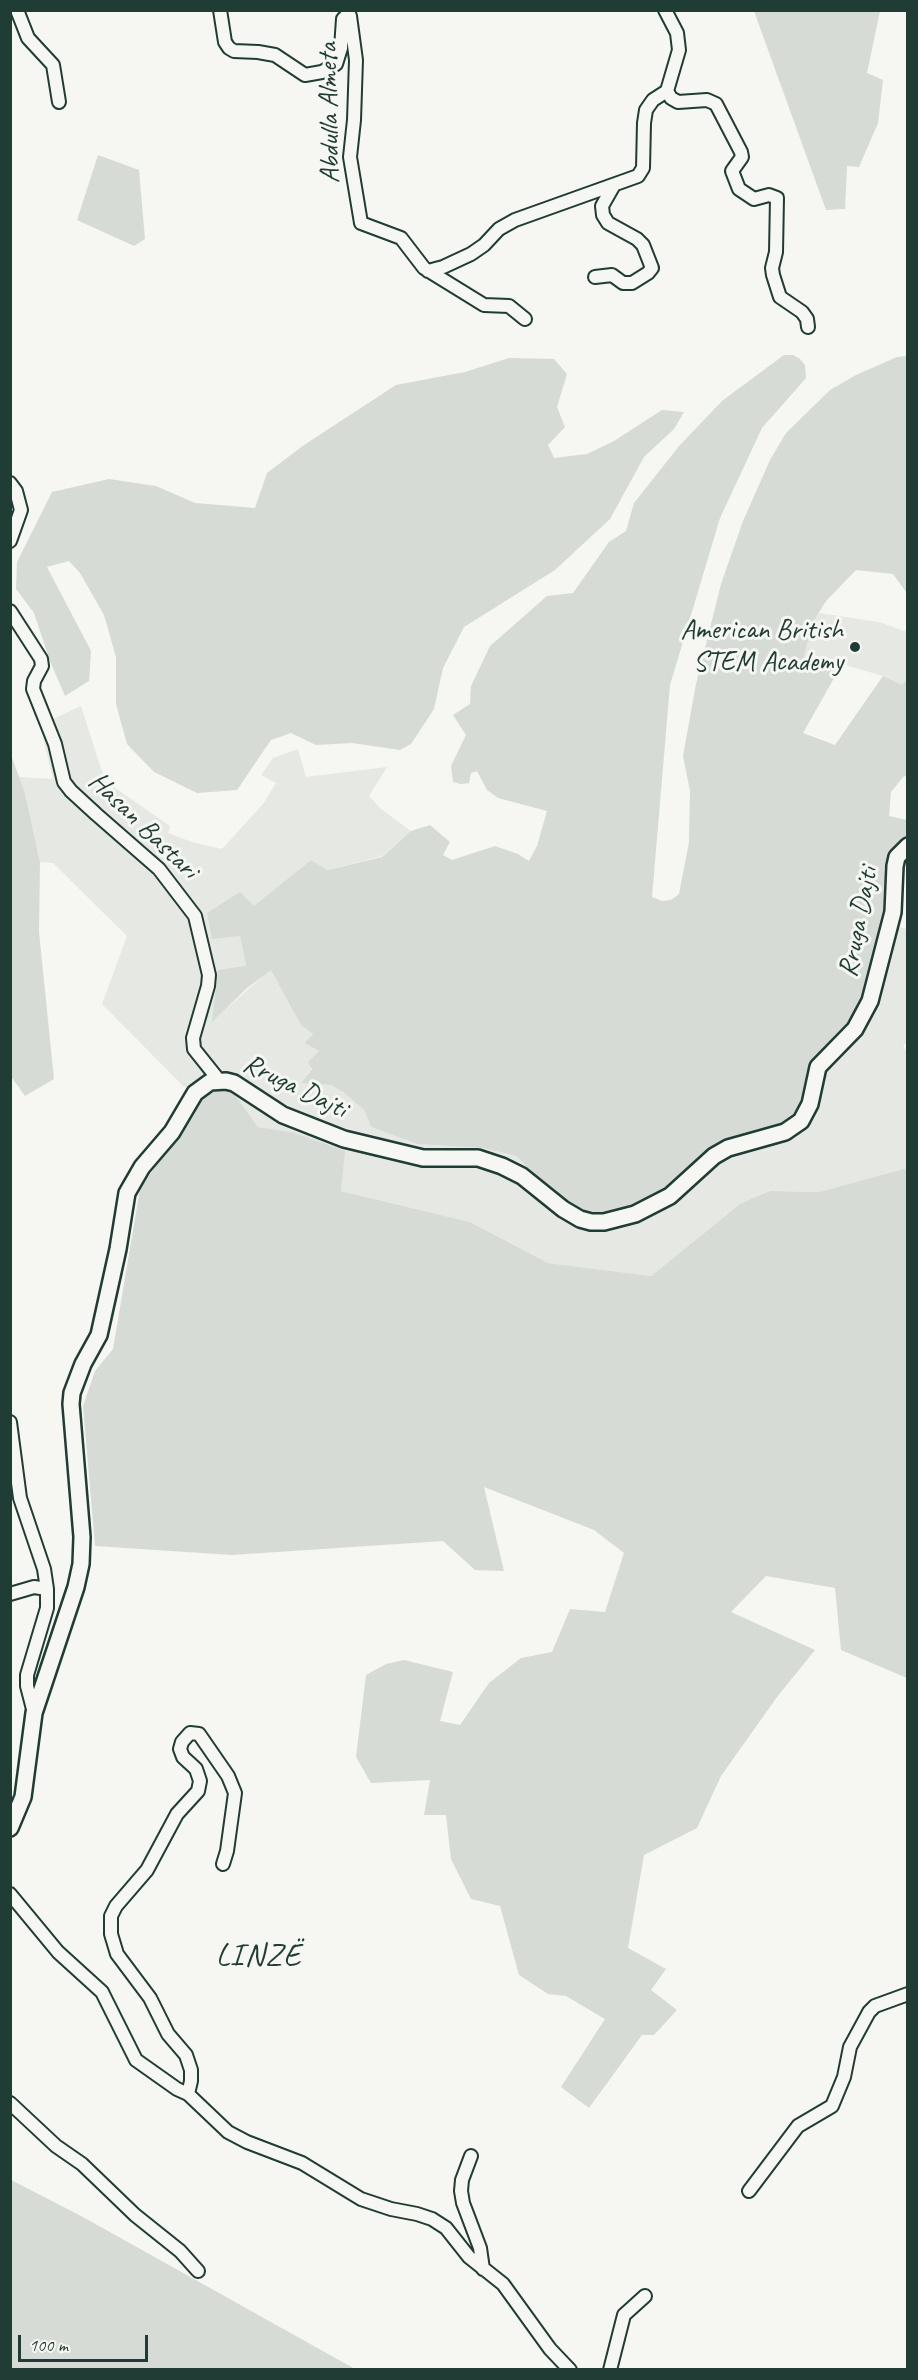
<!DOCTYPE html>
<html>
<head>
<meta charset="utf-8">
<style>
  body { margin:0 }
  #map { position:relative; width:918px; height:2380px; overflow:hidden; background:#f6f6f2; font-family:Caveat,sans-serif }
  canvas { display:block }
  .frame { position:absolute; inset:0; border:12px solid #1f3d34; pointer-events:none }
  .scale { position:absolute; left:18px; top:2335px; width:130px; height:27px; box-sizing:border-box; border:3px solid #1f3d34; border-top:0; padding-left:8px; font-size:18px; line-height:21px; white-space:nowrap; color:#1f3d34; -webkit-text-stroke:4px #f6f6f2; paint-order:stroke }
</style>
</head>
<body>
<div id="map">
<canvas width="918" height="2380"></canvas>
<div class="frame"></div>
<div class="scale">100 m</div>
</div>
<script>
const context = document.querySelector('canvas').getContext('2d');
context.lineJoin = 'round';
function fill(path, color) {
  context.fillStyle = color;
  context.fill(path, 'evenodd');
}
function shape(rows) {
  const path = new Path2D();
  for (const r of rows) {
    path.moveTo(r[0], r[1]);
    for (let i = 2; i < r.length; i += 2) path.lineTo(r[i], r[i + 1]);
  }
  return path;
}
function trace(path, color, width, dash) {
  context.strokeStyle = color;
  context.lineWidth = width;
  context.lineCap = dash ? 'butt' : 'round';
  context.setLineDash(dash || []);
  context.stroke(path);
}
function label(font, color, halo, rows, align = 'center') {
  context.font = font + ' Caveat,sans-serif';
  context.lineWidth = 6;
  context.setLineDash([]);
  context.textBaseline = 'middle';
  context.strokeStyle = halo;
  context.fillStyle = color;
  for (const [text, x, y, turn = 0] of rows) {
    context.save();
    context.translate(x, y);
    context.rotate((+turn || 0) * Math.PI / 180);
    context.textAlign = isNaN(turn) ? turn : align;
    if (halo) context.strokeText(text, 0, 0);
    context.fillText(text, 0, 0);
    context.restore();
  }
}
const built = shape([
  [819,613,879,622,907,632,907,679,902,686,883,676,842,664,804,657,812,624],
  [81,706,105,781,170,826,168,833,192,842,222,849,263,804,276,783,261,775,273,758,298,749,306,777,387,767,369,796,381,809,411,831,382,856,328,870,311,860,254,907,240,936,246,966,212,1021,271,969,301,1024,313,1034,304,1043,319,1051,309,1062,312,1068,301,1083,331,1085,343,1092,364,1110,371,1127,417,1144,483,1148,516,1156,564,1203,664,1190,718,1150,798,1110,807,1073,822,1049,856,1013,884,924,907,929,908,1042,903,1045,908,1055,907,1168,819,1192,770,1191,753,1198,740,1204,651,1276,548,1263,470,1222,341,1191,292,1132,258,1127,238,1099,213,1088,184,1087,102,1004,127,936,53,863,40,862,25,793,19,777,53,779,40,725]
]);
const green = shape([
  [754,11,880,11,867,73,883,80,878,123,859,167,847,166,845,209,826,210],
  [98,155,139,170,145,239,134,246,77,220],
  [784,355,793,355,800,359,805,365,806,378,762,428,720,518,670,685,652,897,662,901,671,900,679,894,689,842,690,791,683,756,696,684,721,584,743,521,770,460,786,433,830,390,856,375,897,357,907,356,907,591,906,592,893,574,856,570,826,601,812,624,804,657,842,664,803,733,835,745,883,676,902,685,907,679,907,777,904,776,891,792,889,816,907,820,907,839,889,859,882,942,874,971,856,1013,822,1049,807,1073,798,1110,782,1126,718,1150,649,1199,618,1212,598,1216,584,1215,564,1203,516,1156,483,1148,417,1144,371,1127,364,1110,343,1092,331,1085,301,1083,312,1069,308,1062,319,1051,304,1043,313,1034,301,1025,271,970,247,988,212,1022,218,970,246,966,240,936,212,939,207,913,240,892,254,906,311,860,328,870,382,857,411,831,430,825,450,842,443,855,452,860,495,846,518,854,529,861,537,846,547,811,498,798,487,790,477,771,471,773,469,783,461,784,453,782,451,766,466,735,453,715,470,704,471,686,490,646,547,596,573,593,609,542,626,531,634,503,680,445,722,401],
  [509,358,554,359,567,374,557,407,565,427,548,445,554,458,587,454,614,441,662,410,684,412,674,429,644,457,610,519,555,570,464,627,443,668,434,709,411,744,400,750,352,743,316,745,291,733,271,740,237,790,197,793,154,772,127,744,116,704,116,657,104,615,80,573,69,561,47,567,91,651,89,681,65,696,50,661,34,613,16,589,17,562,52,492,109,479,156,486,195,503,255,508,267,473,304,445,396,385,465,372],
  [11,755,25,793,40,862,39,932,54,1079,25,1096,10,1075],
  [224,1086,238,1099,258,1127,292,1132,345,1151,341,1191,470,1222,548,1263,651,1276,740,1204,753,1198,770,1191,819,1192,907,1168,907,1678,841,1650,835,1588,766,1576,731,1612,815,1650,777,1697,721,1776,697,1828,644,1855,628,1948,666,1969,651,1990,677,2010,654,2035,642,2035,589,2108,561,2087,605,2019,566,1996,548,1994,519,1975,500,1906,471,1899,451,1859,446,1815,424,1815,430,1780,371,1783,356,1757,366,1675,386,1664,404,1660,453,1672,440,1721,460,1725,489,1683,521,1658,552,1652,570,1609,605,1612,624,1553,594,1530,484,1487,504,1571,475,1570,443,1541,232,1555,95,1546,83,1406,95,1371,113,1349,140,1189,204,1095,213,1088],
  [11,2180,83,2217,355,2369,11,2369]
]);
const minor = shape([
  [17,10,28,38,53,65,59,102],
  [220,10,225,42,229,48,234,51,258,52,275,55,305,75,322,72,336,64,341,48,343,19,347,15,350,16,356,60,354,120,350,157,361,223,401,238,424,268,484,305,509,306,525,319],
  [665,10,677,33,679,50,667,91,671,98,678,102,707,100,716,104,741,152,742,157,732,171,739,189,754,199,769,195,777,198,776,252,772,268,773,275,780,297,802,312,807,319,808,327],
  [428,271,443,267,471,254,484,245,499,229,515,220,638,176,643,168,644,123,646,110,653,100,667,91],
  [595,277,612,275,623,283,632,283,648,273,652,268,643,245,637,239,608,223,603,215,602,206,614,185],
  [10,483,16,491,21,510,10,541],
  [10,611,41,659,42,666,34,681,33,689,55,744,64,782,71,791,96,814,159,869,195,916,209,975,208,986,193,1038,194,1049,218,1079],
  [10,1422,20,1498,44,1569,47,1589],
  [10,1594,34,1587,47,1589,47,1608,27,1675,27,1686,34,1713],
  [10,1894,58,1952,102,1992,136,2060,177,2089,188,2094,228,2132,247,2142,302,2163,361,2199,391,2209,417,2214,432,2219,446,2228,469,2257,503,2284,550,2349,570,2370],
  [188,2094,191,2081,191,2070,186,2055,168,2034,150,1998,117,1954,111,1934,111,1916,116,1906,147,1870,177,1814,198,1791,200,1781,196,1769,183,1757,180,1749,182,1742,190,1733,199,1734,228,1776,235,1793,227,1851,223,1864],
  [10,2103,56,2146,82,2164,135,2215,180,2251,198,2271],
  [471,2156,462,2180,461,2191,463,2203,480,2248,483,2269],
  [749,2191,798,2126,832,2106,844,2077,850,2047,869,2012,875,2006,908,1994],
  [610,2370,624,2315,645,2296]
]);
const major = shape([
  [10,1828,23,1797,34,1713,76,1587,81,1564,82,1537,71,1404,72,1393,83,1364,99,1335,118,1249,127,1193,142,1167,172,1132,195,1093,210,1082,226,1081,234,1083,283,1115,344,1139,423,1158,478,1158,502,1166,522,1176,563,1209,580,1219,591,1222,604,1222,635,1214,670,1196,714,1156,728,1148,785,1132,801,1121,810,1104,818,1067,855,1029,870,1001,893,912,895,866,897,857,908,846]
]);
const markers = [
  [855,647,6,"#1f3d34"]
];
const streetNames = [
  ["Abdulla Almeta",330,113,-91],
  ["Hasan Bastari",143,826,44],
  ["Rruga Dajti",859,922,-79],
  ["Rruga Dajti",295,1087,26]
];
const poiNames = [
  ["American British",843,631],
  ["STEM Academy",843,663]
];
const quarterNames = [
  ["LINZË",259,1957]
];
fill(built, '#e6e8e4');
fill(green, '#d6dbd6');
trace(minor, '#1f3d34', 16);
trace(major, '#1f3d34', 20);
trace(minor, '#f6f6f2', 12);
trace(major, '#f6f6f2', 15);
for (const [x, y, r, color] of markers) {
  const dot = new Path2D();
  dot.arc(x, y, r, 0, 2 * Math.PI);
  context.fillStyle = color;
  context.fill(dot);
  trace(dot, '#f6f6f2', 2);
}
label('28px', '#1f3d34', '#f6f6f2', streetNames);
label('28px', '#1f3d34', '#f6f6f2', poiNames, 'right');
context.letterSpacing = '1.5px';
label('32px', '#1f3d34', '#f6f6f2', quarterNames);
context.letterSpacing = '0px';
</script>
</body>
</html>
